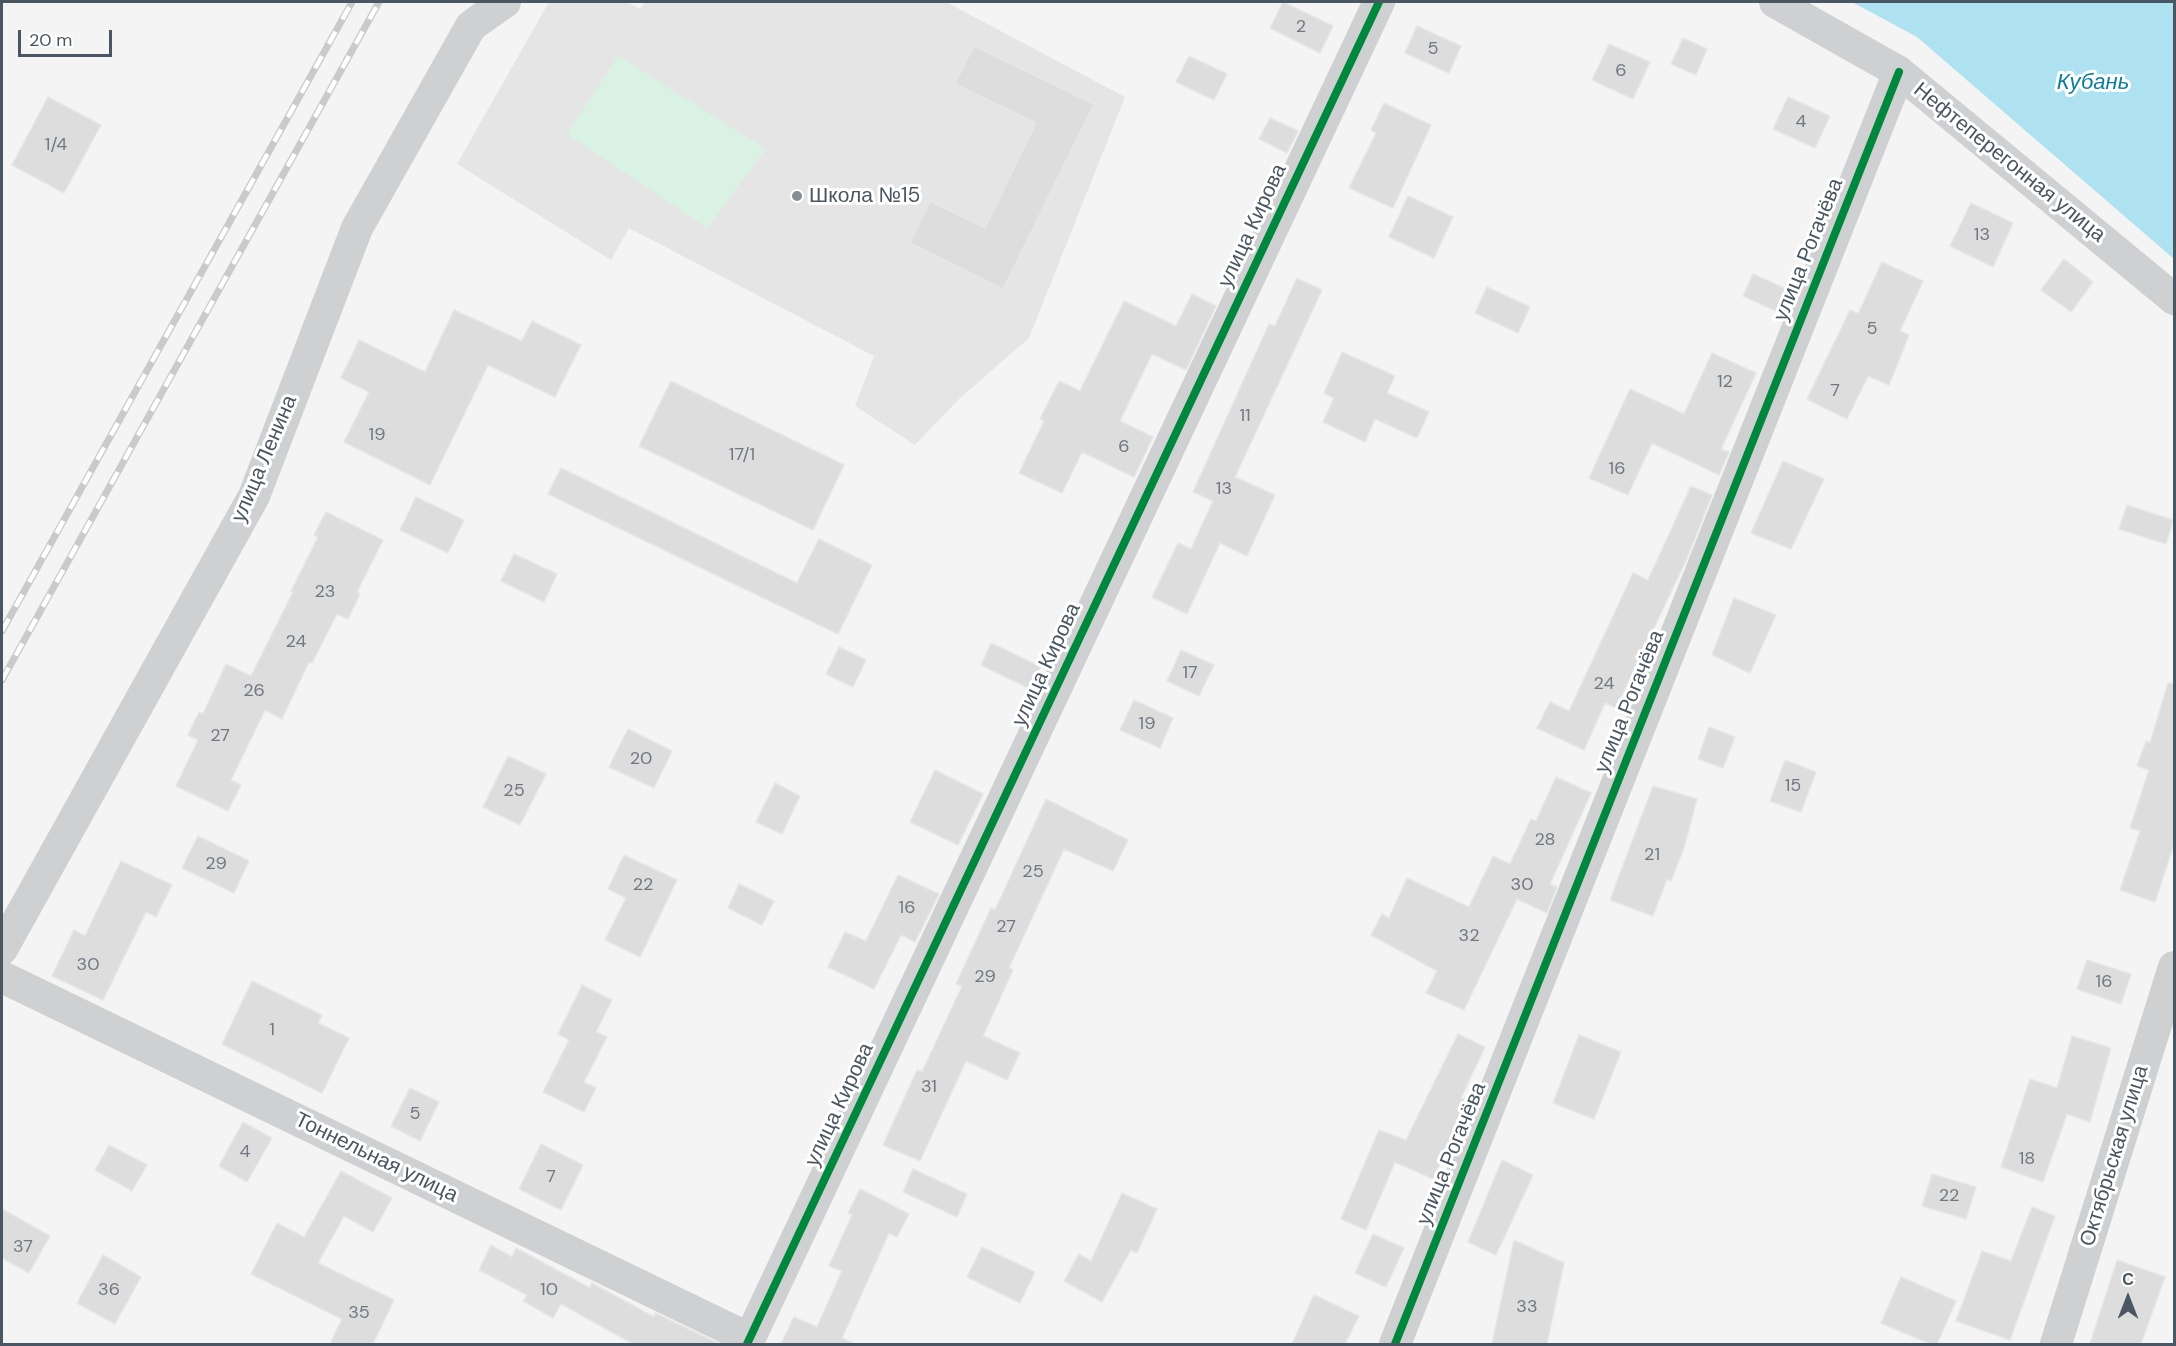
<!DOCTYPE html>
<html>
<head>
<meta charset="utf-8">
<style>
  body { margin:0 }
  #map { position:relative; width:2176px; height:1346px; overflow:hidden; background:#f4f4f4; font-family:"DM Sans",sans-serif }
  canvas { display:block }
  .frame { position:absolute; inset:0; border:3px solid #4a5661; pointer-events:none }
  .north { position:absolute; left:2098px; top:1268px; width:60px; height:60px; -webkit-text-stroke:4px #fff; paint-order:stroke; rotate:0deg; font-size:16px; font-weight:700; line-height:24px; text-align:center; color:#4a5661 }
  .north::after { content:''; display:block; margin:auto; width:21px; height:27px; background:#4a5661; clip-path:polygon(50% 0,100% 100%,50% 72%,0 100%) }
  .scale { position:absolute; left:18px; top:30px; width:94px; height:27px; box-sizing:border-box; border:3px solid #4a5661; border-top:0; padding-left:8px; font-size:18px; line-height:21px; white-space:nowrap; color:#4a5661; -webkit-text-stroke:4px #fff; paint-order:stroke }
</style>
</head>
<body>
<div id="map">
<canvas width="2176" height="1346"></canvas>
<div class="frame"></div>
<div class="north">С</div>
<div class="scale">20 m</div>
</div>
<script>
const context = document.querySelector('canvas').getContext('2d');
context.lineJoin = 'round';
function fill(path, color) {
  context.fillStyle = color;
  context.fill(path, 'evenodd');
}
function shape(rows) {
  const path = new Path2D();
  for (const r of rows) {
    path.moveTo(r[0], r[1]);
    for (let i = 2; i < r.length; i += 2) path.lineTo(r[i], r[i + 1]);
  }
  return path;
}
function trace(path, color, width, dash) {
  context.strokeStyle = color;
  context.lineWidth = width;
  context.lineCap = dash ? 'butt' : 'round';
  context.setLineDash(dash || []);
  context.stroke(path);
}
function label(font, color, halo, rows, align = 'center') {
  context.font = font + ' "DM Sans",sans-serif';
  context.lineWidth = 6;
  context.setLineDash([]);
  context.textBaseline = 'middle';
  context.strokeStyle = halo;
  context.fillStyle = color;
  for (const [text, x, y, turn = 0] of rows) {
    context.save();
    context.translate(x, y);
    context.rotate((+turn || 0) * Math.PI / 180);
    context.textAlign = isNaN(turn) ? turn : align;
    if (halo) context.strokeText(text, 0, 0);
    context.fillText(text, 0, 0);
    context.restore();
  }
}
const education = shape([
  [549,2,627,2,640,9,645,2,946,2,1125,97,1029,338,960,398,915,445,855,406,874,356,629,228,611,260,457,164]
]);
const green = shape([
  [618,56,766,149,707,228,567,134]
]);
const water = shape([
  [1852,2,2174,2,2174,259,1917,37]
]);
const building = shape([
  [1283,2,1333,26,1320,53,1270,28,1283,2],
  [1417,26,1461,46,1449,73,1405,53,1417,26],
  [1683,38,1707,49,1696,75,1671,64,1683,38],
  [1609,44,1650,62,1633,99,1592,80,1609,44],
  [974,46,1094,104,1003,289,910,243,930,201,985,228,1036,123,955,84,974,46],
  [1189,56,1227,74,1214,100,1176,82,1189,56],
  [48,97,101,125,64,193,12,165,48,97],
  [1788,97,1830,116,1815,148,1773,129,1788,97],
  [1384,103,1431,125,1393,208,1349,188,1376,133,1371,130,1384,103],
  [1270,118,1298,131,1287,153,1259,139,1270,118],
  [1408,196,1453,217,1434,258,1389,237,1408,196],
  [1971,203,2013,223,1993,267,1950,246,1971,203],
  [2064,259,2093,282,2071,312,2041,290,2064,259],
  [1882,262,1923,281,1900,331,1909,335,1889,385,1868,376,1847,419,1807,399,1850,310,1858,314,1882,262],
  [1753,274,1791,291,1780,313,1743,296,1753,274],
  [1297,278,1322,290,1235,477,1275,495,1247,556,1220,543,1187,614,1152,597,1178,543,1191,549,1213,501,1193,492,1269,324,1275,326,1297,278],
  [1487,287,1530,307,1518,333,1475,313,1487,287],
  [1192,294,1216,306,1186,370,1152,354,1120,421,1153,437,1134,477,1082,452,1062,493,1019,473,1044,421,1040,419,1059,381,1080,391,1124,301,1176,326,1192,294],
  [454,310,522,341,532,321,581,345,555,397,488,365,430,485,344,442,369,392,341,378,359,340,425,372,454,310],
  [1342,352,1395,376,1387,393,1429,412,1417,438,1375,419,1365,442,1323,422,1334,398,1324,393,1342,352],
  [1712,353,1756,373,1721,449,1729,452,1719,475,1652,443,1628,495,1589,478,1630,389,1684,414,1712,353],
  [671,381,844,465,813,530,639,446,671,381],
  [1783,461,1824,479,1791,549,1751,533,1783,461],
  [561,468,797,583,819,539,872,565,838,634,548,494,561,468],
  [1691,486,1712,495,1688,556,1616,708,1605,703,1584,750,1537,728,1550,702,1569,711,1633,573,1648,580,1691,486],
  [416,497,464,520,448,553,400,530,416,497],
  [2127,505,2173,520,2166,544,2119,529,2127,505],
  [326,512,383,540,357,592,360,594,348,619,337,614,312,663,309,662,282,719,265,710,231,780,241,785,228,811,176,786,198,740,188,735,199,712,203,714,226,664,251,676,293,592,291,591,318,537,314,535,326,512],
  [514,554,557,574,544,602,501,581,514,554],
  [1734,598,1776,615,1750,673,1712,655,1734,598],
  [991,643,1041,667,1030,689,981,665,991,643],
  [839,647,866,660,853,687,826,674,839,647],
  [1181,650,1214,665,1199,696,1167,681,1181,650],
  [2168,683,2175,684,2175,841,2155,902,2120,890,2140,831,2130,828,2149,770,2137,766,2146,741,2150,743,2168,683],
  [1134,700,1173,718,1160,748,1120,730,1134,700],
  [1709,727,1735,737,1723,768,1698,759,1709,727],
  [628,729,672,751,654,788,609,767,628,729],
  [508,756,546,774,520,825,483,807,508,756],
  [1785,760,1816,772,1801,812,1770,801,1785,760],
  [935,770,983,794,958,845,910,822,935,770],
  [1556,777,1591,793,1550,884,1557,887,1547,913,1517,899,1464,1010,1426,993,1437,971,1371,935,1382,914,1389,918,1407,878,1469,907,1493,856,1510,864,1531,819,1536,821,1556,777],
  [775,783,800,796,782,834,756,822,775,783],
  [1653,786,1697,799,1684,848,1671,881,1667,879,1653,916,1610,900,1653,786],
  [1046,799,1128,840,1113,871,1064,849,1009,968,1013,970,983,1036,1020,1053,1007,1080,966,1061,920,1161,883,1145,917,1070,922,1072,962,986,956,984,991,908,995,910,1046,799],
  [198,836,249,861,234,893,182,868,198,836],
  [624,855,677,880,640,957,605,940,626,898,608,889,624,855],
  [121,861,172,885,156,917,146,912,103,1000,52,976,74,930,85,936,121,861],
  [898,875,939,894,915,942,901,935,874,989,828,967,845,932,866,941,898,875],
  [739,884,774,901,762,925,728,908,739,884],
  [2087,960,2131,974,2121,1004,2077,989,2087,960],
  [252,981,322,1015,318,1023,349,1038,322,1093,222,1044,252,981],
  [582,985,612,1000,596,1032,607,1037,584,1082,596,1088,584,1112,543,1092,569,1040,558,1034,582,985],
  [1458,1034,1485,1047,1461,1098,1468,1101,1433,1179,1395,1162,1366,1230,1341,1219,1379,1130,1406,1140,1458,1034],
  [1579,1035,1621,1052,1594,1119,1553,1103,1579,1035],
  [2072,1036,2111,1048,2090,1122,2067,1114,2043,1182,2001,1167,2030,1079,2057,1088,2072,1036],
  [410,1088,439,1102,420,1141,391,1126,410,1088],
  [243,1122,272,1138,247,1182,219,1166,243,1122],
  [541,1144,583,1165,561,1210,519,1189,541,1144],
  [109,1145,147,1165,132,1191,95,1170,109,1145],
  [1502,1160,1533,1175,1496,1255,1468,1242,1502,1160],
  [913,1169,967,1194,957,1217,903,1192,913,1169],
  [341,1171,392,1198,373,1232,344,1216,318,1263,394,1300,373,1344,330,1344,342,1319,251,1274,277,1223,304,1237,341,1171],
  [1932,1174,1976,1187,1966,1219,1922,1206,1932,1174],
  [860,1189,909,1214,897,1237,889,1233,842,1338,855,1344,781,1344,794,1317,817,1327,842,1271,829,1266,852,1215,848,1213,860,1189],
  [1122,1193,1157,1209,1137,1253,1131,1250,1102,1302,1064,1281,1079,1254,1091,1261,1122,1193],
  [2032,1207,2055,1216,2010,1340,1956,1321,1982,1251,2011,1261,2032,1207],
  [2,1209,50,1236,29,1273,2,1258,2,1209],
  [1373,1234,1404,1248,1386,1287,1355,1273,1373,1234],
  [1514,1240,1564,1263,1547,1344,1492,1344,1514,1240],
  [491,1245,512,1257,516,1248,590,1288,592,1283,654,1317,655,1313,720,1344,633,1344,561,1304,553,1318,523,1301,527,1295,479,1270,491,1245],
  [982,1247,1035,1272,1020,1303,967,1277,982,1247],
  [103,1255,141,1277,115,1324,77,1303,103,1255],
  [2117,1260,2165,1277,2141,1344,2090,1344,2117,1260],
  [1901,1277,1956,1301,1937,1344,1930,1344,1881,1323,1901,1277],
  [1314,1295,1359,1316,1345,1344,1292,1344,1314,1295]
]);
const minor = shape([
  [1775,2,1899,72,2174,299],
  [2,949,254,496,357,228,471,26,505,2],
  [2,977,750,1339],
  [747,1344,1379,2],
  [1395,1344,1899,72],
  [2056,1344,2174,967]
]);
const rail = shape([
  [2,631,352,2],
  [2,680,379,2]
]);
const cycleway = shape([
  [747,1344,1379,2],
  [1395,1344,1899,72]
]);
const markers = [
  [797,196,6,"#868d94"]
];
const numberNames = [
  ["2",1301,27],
  ["5",1433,49],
  ["6",1621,71],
  ["4",1801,122],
  ["1/4",56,145],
  ["13",1982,235],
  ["5",1872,329],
  ["12",1725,382],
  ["7",1835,391],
  ["11",1245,416],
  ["19",377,435],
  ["6",1124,447],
  ["17/1",742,455],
  ["16",1617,469],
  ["13",1224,489],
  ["23",325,592],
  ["24",296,642],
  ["17",1190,673],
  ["24",1604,684],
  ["26",254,691],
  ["19",1147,724],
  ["27",220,736],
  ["20",641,759],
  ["15",1793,786],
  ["25",514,791],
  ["28",1545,840],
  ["21",1652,855],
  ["29",216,864],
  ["25",1033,872],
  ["22",643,885],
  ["30",1522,885],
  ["16",907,908],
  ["27",1006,927],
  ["32",1469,936],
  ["30",88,965],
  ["29",985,977],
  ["16",2104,982],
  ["1",272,1030],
  ["31",929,1087],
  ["5",415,1114],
  ["4",245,1152],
  ["18",2027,1159],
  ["7",551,1177],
  ["22",1949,1196],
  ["37",23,1247],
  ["36",109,1290],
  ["10",549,1290],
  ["33",1527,1307],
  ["35",359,1313]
];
const streetNames = [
  ["Нефтеперегонная улица",2009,163,39],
  ["улица Кирова",1253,226,-65],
  ["улица Рогачёва",1809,250,-68],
  ["улица Ленина",265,459,-67],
  ["улица Кирова",1047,665,-65],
  ["улица Рогачёва",1630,702,-68],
  ["улица Кирова",840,1105,-65],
  ["улица Рогачёва",1452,1154,-68],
  ["Октябрьская улица",2115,1156,-73],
  ["Тоннельная улица",376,1158,26]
];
const poiNames = [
  ["Школа №15",809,196]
];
const waterNames = [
  ["Кубань",2093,83]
];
fill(education, '#e6e5e6');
fill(green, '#d9f2e3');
fill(water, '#aee2f0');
fill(building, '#ddddde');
trace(building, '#e5e6e7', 1.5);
trace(minor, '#ced0d2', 32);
trace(rail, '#c9cacc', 7);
trace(rail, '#fff', 4.5, [14]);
trace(cycleway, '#00873e', 8);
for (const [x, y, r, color] of markers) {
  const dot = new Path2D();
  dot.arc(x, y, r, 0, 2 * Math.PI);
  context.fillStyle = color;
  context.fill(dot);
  trace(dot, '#fff', 2);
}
label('18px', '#707881', null, numberNames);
label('21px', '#4a5661', '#fff', streetNames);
label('21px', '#4a5661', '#fff', poiNames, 'left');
label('italic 22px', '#0c7c9b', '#fff', waterNames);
</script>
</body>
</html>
